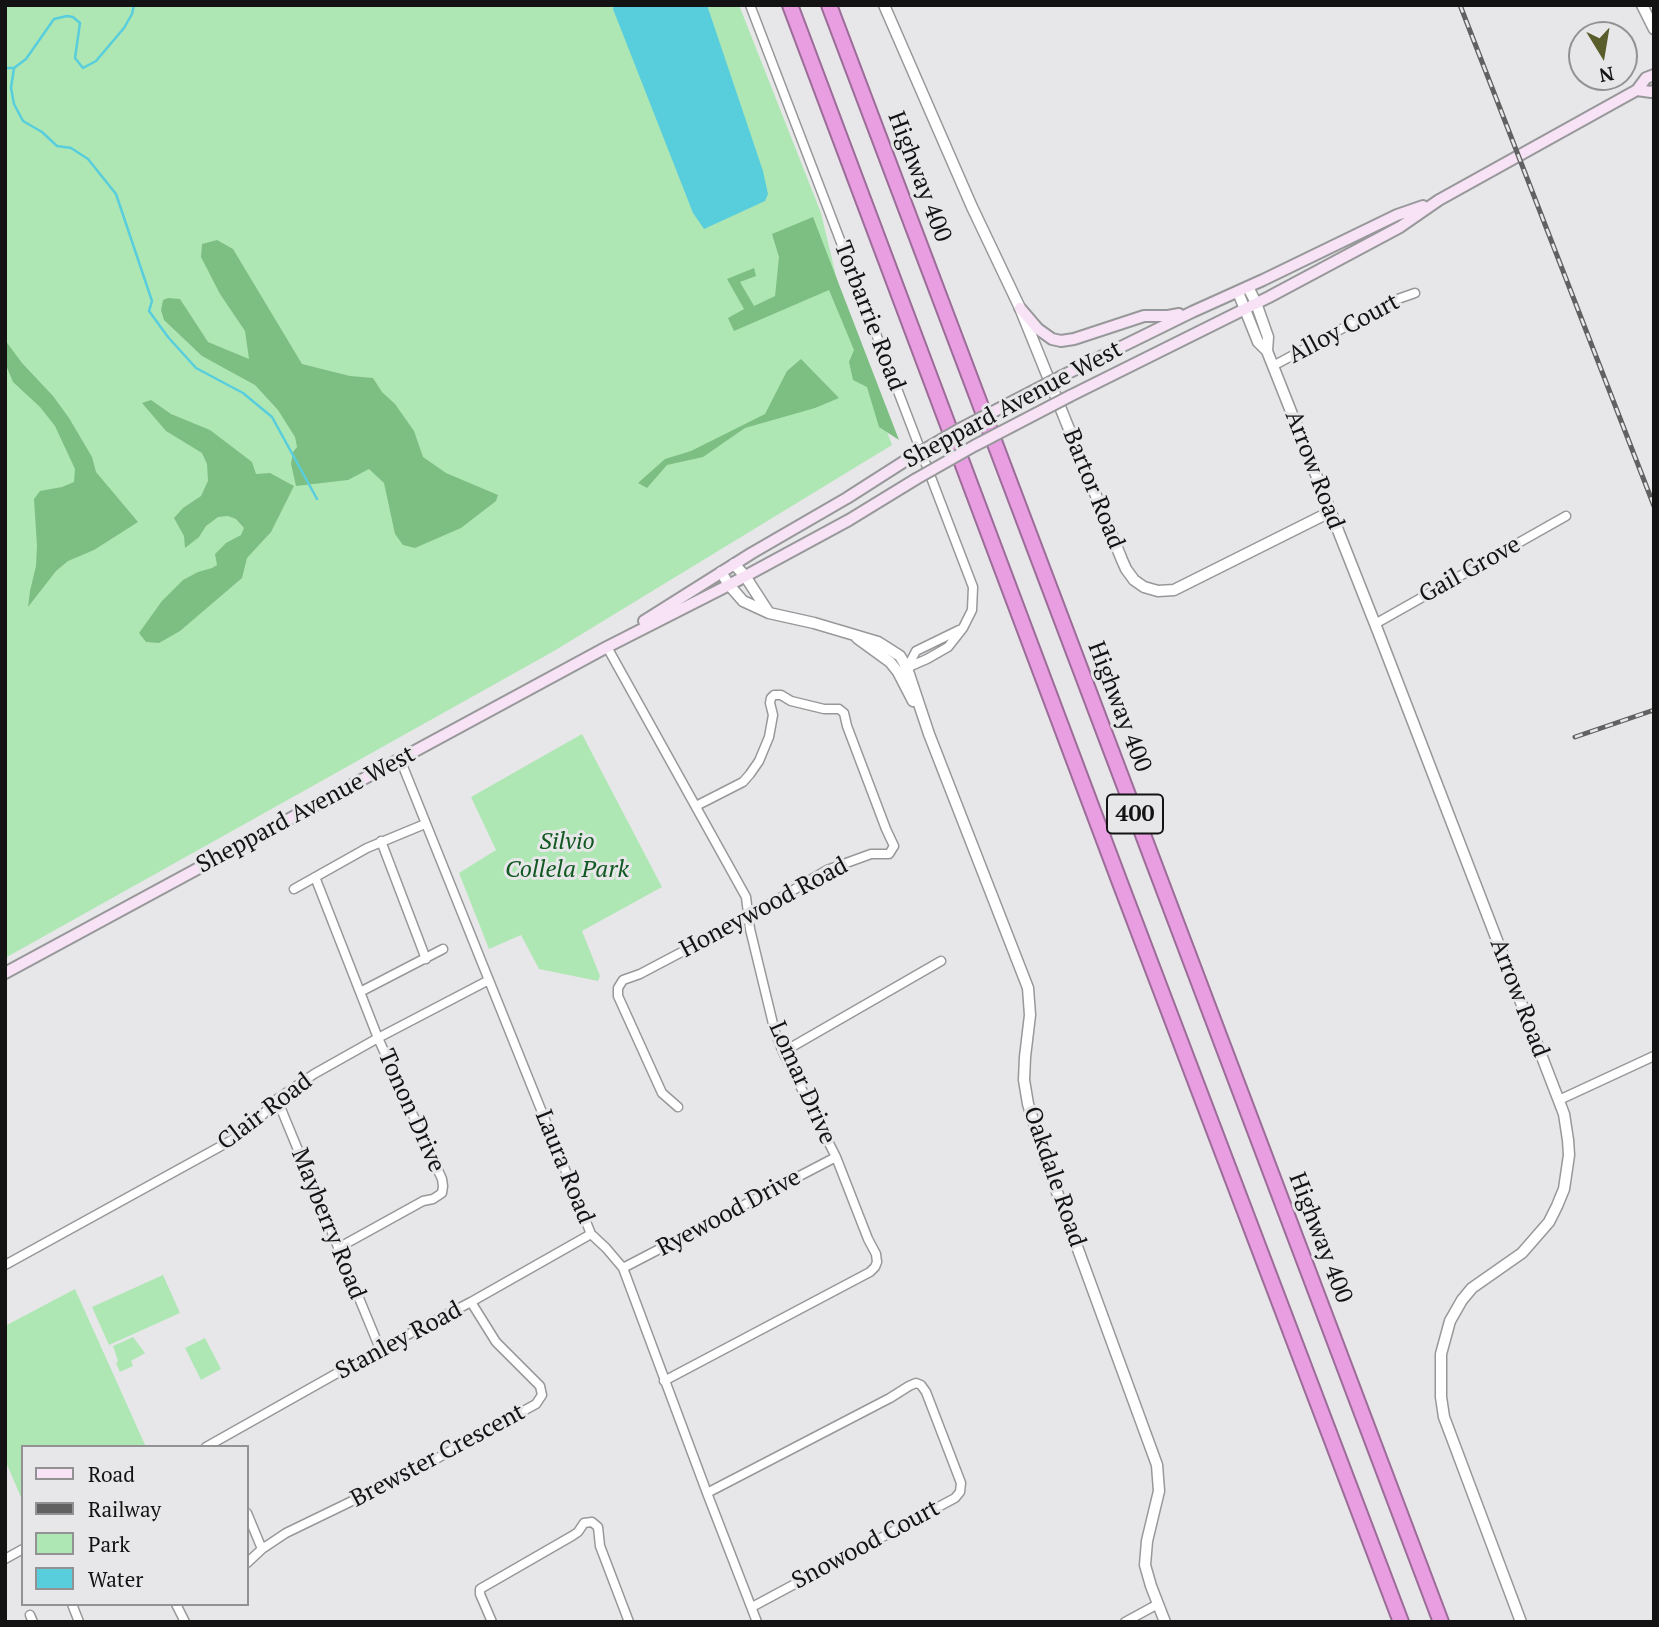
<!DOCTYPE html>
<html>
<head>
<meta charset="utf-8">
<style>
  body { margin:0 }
  #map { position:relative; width:1659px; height:1627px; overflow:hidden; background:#e7e7e9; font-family:"PT Serif",serif }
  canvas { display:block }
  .frame { position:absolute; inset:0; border:7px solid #131314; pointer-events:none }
  .legend { position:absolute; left:21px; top:1445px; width:228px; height:161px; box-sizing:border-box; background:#e7e7e9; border:2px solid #929294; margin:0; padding:9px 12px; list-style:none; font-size:21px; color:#131314 }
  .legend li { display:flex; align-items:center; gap:14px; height:35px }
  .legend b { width:35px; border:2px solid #929294 }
  .north { position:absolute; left:1568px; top:21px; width:70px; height:70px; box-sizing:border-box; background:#e7e7e9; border:2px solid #929294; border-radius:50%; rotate:169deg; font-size:19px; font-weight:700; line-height:28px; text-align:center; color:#131314 }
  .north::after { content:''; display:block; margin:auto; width:24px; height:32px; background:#595d2b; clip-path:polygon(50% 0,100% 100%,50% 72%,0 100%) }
</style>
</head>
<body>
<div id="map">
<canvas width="1659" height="1627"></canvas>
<div class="frame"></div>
<ul class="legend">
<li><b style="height:9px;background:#f8e2f6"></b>Road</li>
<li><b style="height:9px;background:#616162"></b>Railway</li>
<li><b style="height:19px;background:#afe7b4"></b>Park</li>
<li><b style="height:19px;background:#58cedd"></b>Water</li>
</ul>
<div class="north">N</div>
</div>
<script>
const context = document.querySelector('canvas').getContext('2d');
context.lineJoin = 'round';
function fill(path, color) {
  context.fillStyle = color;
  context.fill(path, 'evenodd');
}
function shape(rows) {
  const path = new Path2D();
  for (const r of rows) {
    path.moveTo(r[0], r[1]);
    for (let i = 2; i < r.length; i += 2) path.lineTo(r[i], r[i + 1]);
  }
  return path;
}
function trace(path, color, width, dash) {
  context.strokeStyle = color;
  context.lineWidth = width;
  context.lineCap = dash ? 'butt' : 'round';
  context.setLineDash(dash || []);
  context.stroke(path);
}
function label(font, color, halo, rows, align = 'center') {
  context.font = font + ' "PT Serif",serif';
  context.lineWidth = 6;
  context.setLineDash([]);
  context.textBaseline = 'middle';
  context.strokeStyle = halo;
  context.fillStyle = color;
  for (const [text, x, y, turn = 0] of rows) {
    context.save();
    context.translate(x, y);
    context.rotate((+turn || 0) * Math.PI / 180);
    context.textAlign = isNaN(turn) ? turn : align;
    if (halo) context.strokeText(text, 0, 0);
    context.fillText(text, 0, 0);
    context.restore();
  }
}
const green = shape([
  [5,5,739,5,821,213,849,330,892,445,554,651,5,958],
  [582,734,662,887,582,931,600,976,598,981,539,969,521,935,489,949,459,873,496,850,471,797],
  [163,1275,180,1313,109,1345,92,1307],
  [75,1289,146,1447,23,1447,23,1502,5,1460,5,1326],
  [133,1337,145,1353,131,1361,133,1366,120,1372,116,1363,118,1361,113,1346],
  [205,1338,221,1369,201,1380,185,1348]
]);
const forest = shape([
  [813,217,899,440,879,427,867,387,853,380,849,362,854,350,829,290,734,331,728,318,744,309,727,279,754,268,756,276,740,282,754,306,775,296,779,257,772,234],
  [217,240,233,249,302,364,350,376,373,378,382,392,395,404,414,431,423,457,446,473,498,495,496,501,461,528,415,548,403,545,395,534,384,483,369,469,348,480,296,486,291,464,293,452,297,447,295,437,278,410,255,385,202,356,164,320,161,310,163,300,168,298,180,299,208,342,249,359,245,331,220,294,201,257,202,244],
  [5,340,22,363,53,396,69,418,92,457,96,472,138,522,94,550,68,561,56,571,28,607,30,591,36,566,37,546,34,499,40,491,62,487,74,482,75,469,55,426,40,407,13,382,5,363],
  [801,359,839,398,815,408,745,428,703,457,667,465,647,488,638,483,665,459,691,451,765,414,787,371],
  [151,400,171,414,210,430,252,462,256,474,270,473,294,486,271,532,247,558,242,578,180,631,159,643,146,642,139,633,162,601,183,580,198,572,212,568,217,565,215,554,226,543,241,535,244,528,236,519,228,516,218,517,206,526,199,537,185,548,184,536,174,518,183,508,201,496,208,481,207,464,202,453,166,431,142,403]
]);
const water = shape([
  [614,5,707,5,763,171,768,194,765,201,704,229,693,213,613,9]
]);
const stream = shape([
  [5,68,14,68,26,59,54,19,67,16,73,17,80,23,75,58,83,68,96,61,124,28,132,14,134,5],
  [14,68,11,88,14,104,23,121,42,132,57,146,71,148,88,159,116,194,152,301,149,311,168,337,196,368,243,393,272,417,317,499]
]);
const minor = shape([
  [750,5,973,587,972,610,963,628,948,647,927,659,904,669],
  [1273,366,1395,300,1415,293],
  [1375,624,1566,516],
  [607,647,746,897,750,929,775,1032,783,1052,836,1157,868,1239,876,1254,877,1262,875,1267,870,1272,664,1381],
  [907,668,916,651,959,630],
  [400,759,591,1234,606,1248,623,1268,707,1493,757,1622],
  [381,841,426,959],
  [315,877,378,1038,442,1179,443,1186,442,1193,433,1199,423,1201,338,1248],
  [294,889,367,848,425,824],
  [360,992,443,949],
  [783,1052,941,961],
  [277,1099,380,1349],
  [1559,1100,1654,1056],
  [678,1107,662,1093,618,996,618,988,623,980,640,974,748,917,827,870,871,854,889,854,894,846,886,829,847,726,844,713,839,709,824,709,791,701,781,695,774,695,771,698,770,703,773,715,769,737,759,761,750,774,743,782,696,806],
  [5,1265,232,1140,256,1122,277,1099,314,1074,378,1038,489,980],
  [623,1268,836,1157],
  [206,1447,380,1349,471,1302,591,1234],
  [707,1493,890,1398,909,1386,916,1383,921,1385,926,1392,961,1483,960,1492,955,1498,752,1607],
  [247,1513,262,1549],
  [5,1559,23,1549],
  [247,1563,262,1549,286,1533,416,1470,536,1404,542,1395,540,1386,496,1342,471,1302],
  [72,1604,79,1622],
  [176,1604,185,1622],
  [30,1615,33,1622],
  [492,1622,480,1594,480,1589,572,1536,578,1532,584,1523,592,1522,598,1527,600,1546,629,1622],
  [1125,1622,1158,1604]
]);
const tertiary = shape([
  [884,5,972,207,1020,308,1122,560,1126,569,1134,580,1144,587,1158,591,1174,590,1330,512],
  [1642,5,1654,29],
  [1248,287,1256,303,1268,337,1267,351],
  [1238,292,1258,342,1267,351,1273,366,1379,634,1564,1114,1568,1140,1569,1155,1564,1189,1557,1206,1549,1222,1522,1253,1472,1288,1462,1300,1450,1321,1441,1354,1441,1397,1444,1417,1521,1622],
  [734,564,745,576,769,613],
  [721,572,729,585,743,601,769,613,814,623,878,642,900,656,907,668,929,734,1028,988,1030,1015,1025,1057,1024,1080,1028,1104,1046,1162,1157,1465,1159,1491,1147,1541,1145,1565,1151,1586,1165,1622],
  [857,638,890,662,898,672,913,701]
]);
const secondary = shape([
  [1637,90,1651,92,1654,91],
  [1020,308,1038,329,1052,339,1061,341,1074,339,1144,316,1168,316,1179,314],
  [1062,376,1192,312,1263,280,1397,215,1423,206],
  [1070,396,1269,297,1400,227,1439,200,1637,90,1646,78,1654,75],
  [644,621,752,553,847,498,908,459],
  [5,973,607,647,729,585,849,520,916,479]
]);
const motorway = shape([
  [790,5,1122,888,1401,1622],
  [829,5,1441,1622]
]);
const rail = shape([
  [1460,5,1654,506],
  [1575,737,1654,710]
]);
const secondaryBridge = shape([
  [908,459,958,430,1062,376],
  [916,479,974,446,1070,396]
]);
const shields = [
  [1135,814,56]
];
const shieldNames = [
  ["400",1135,814]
];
const streetNames = [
  ["Highway 400",919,177,69],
  ["Torbarrie Road",869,316,69],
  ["Alloy Court",1344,329,-28],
  ["Sheppard Avenue West",1013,405,-28],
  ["Arrow Road",1314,470,69],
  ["Bartor Road",1093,489,68],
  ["Gail Grove",1470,570,-29],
  ["Highway 400",1119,707,69],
  ["Sheppard Avenue West",306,810,-28],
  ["Honeywood Road",764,908,-28],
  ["Arrow Road",1519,998,69],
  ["Lomar Drive",802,1083,66],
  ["Tonon Drive",411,1111,66],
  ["Clair Road",265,1112,-37],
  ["Laura Road",564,1167,68],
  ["Oakdale Road",1054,1177,71],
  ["Ryewood Drive",729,1213,-28],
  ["Mayberry Road",328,1224,68],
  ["Highway 400",1320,1238,69],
  ["Stanley Road",399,1341,-28],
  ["Brewster Crescent",438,1456,-28],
  ["Snowood Court",866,1545,-28]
];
const parkNames = [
  ["Silvio",567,842],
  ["Collela Park",567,870]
];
fill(green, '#afe7b4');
fill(forest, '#7dbe83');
fill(water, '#58cedd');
trace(stream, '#58cedd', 2.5);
trace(minor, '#979899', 11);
trace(tertiary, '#979899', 13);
trace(secondary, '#979899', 14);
trace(motorway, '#9d6d99', 18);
trace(minor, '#fff', 8);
trace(tertiary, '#fff', 10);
trace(secondary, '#f8e2f6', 10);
trace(motorway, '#e89ee1', 14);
trace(rail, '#616162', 5);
trace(rail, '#e7e7e9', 2.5, [8]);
trace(secondaryBridge, '#979899', 14, []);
trace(secondaryBridge, '#f8e2f6', 10);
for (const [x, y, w] of shields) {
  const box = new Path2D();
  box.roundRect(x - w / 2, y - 19.5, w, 39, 5);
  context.fillStyle = '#e7e7e9';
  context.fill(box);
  trace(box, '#131314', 2);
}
label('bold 23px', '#131314', null, shieldNames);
label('24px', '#131314', '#e7e7e9', streetNames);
label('italic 24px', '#125822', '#e7e7e9', parkNames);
</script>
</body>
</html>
